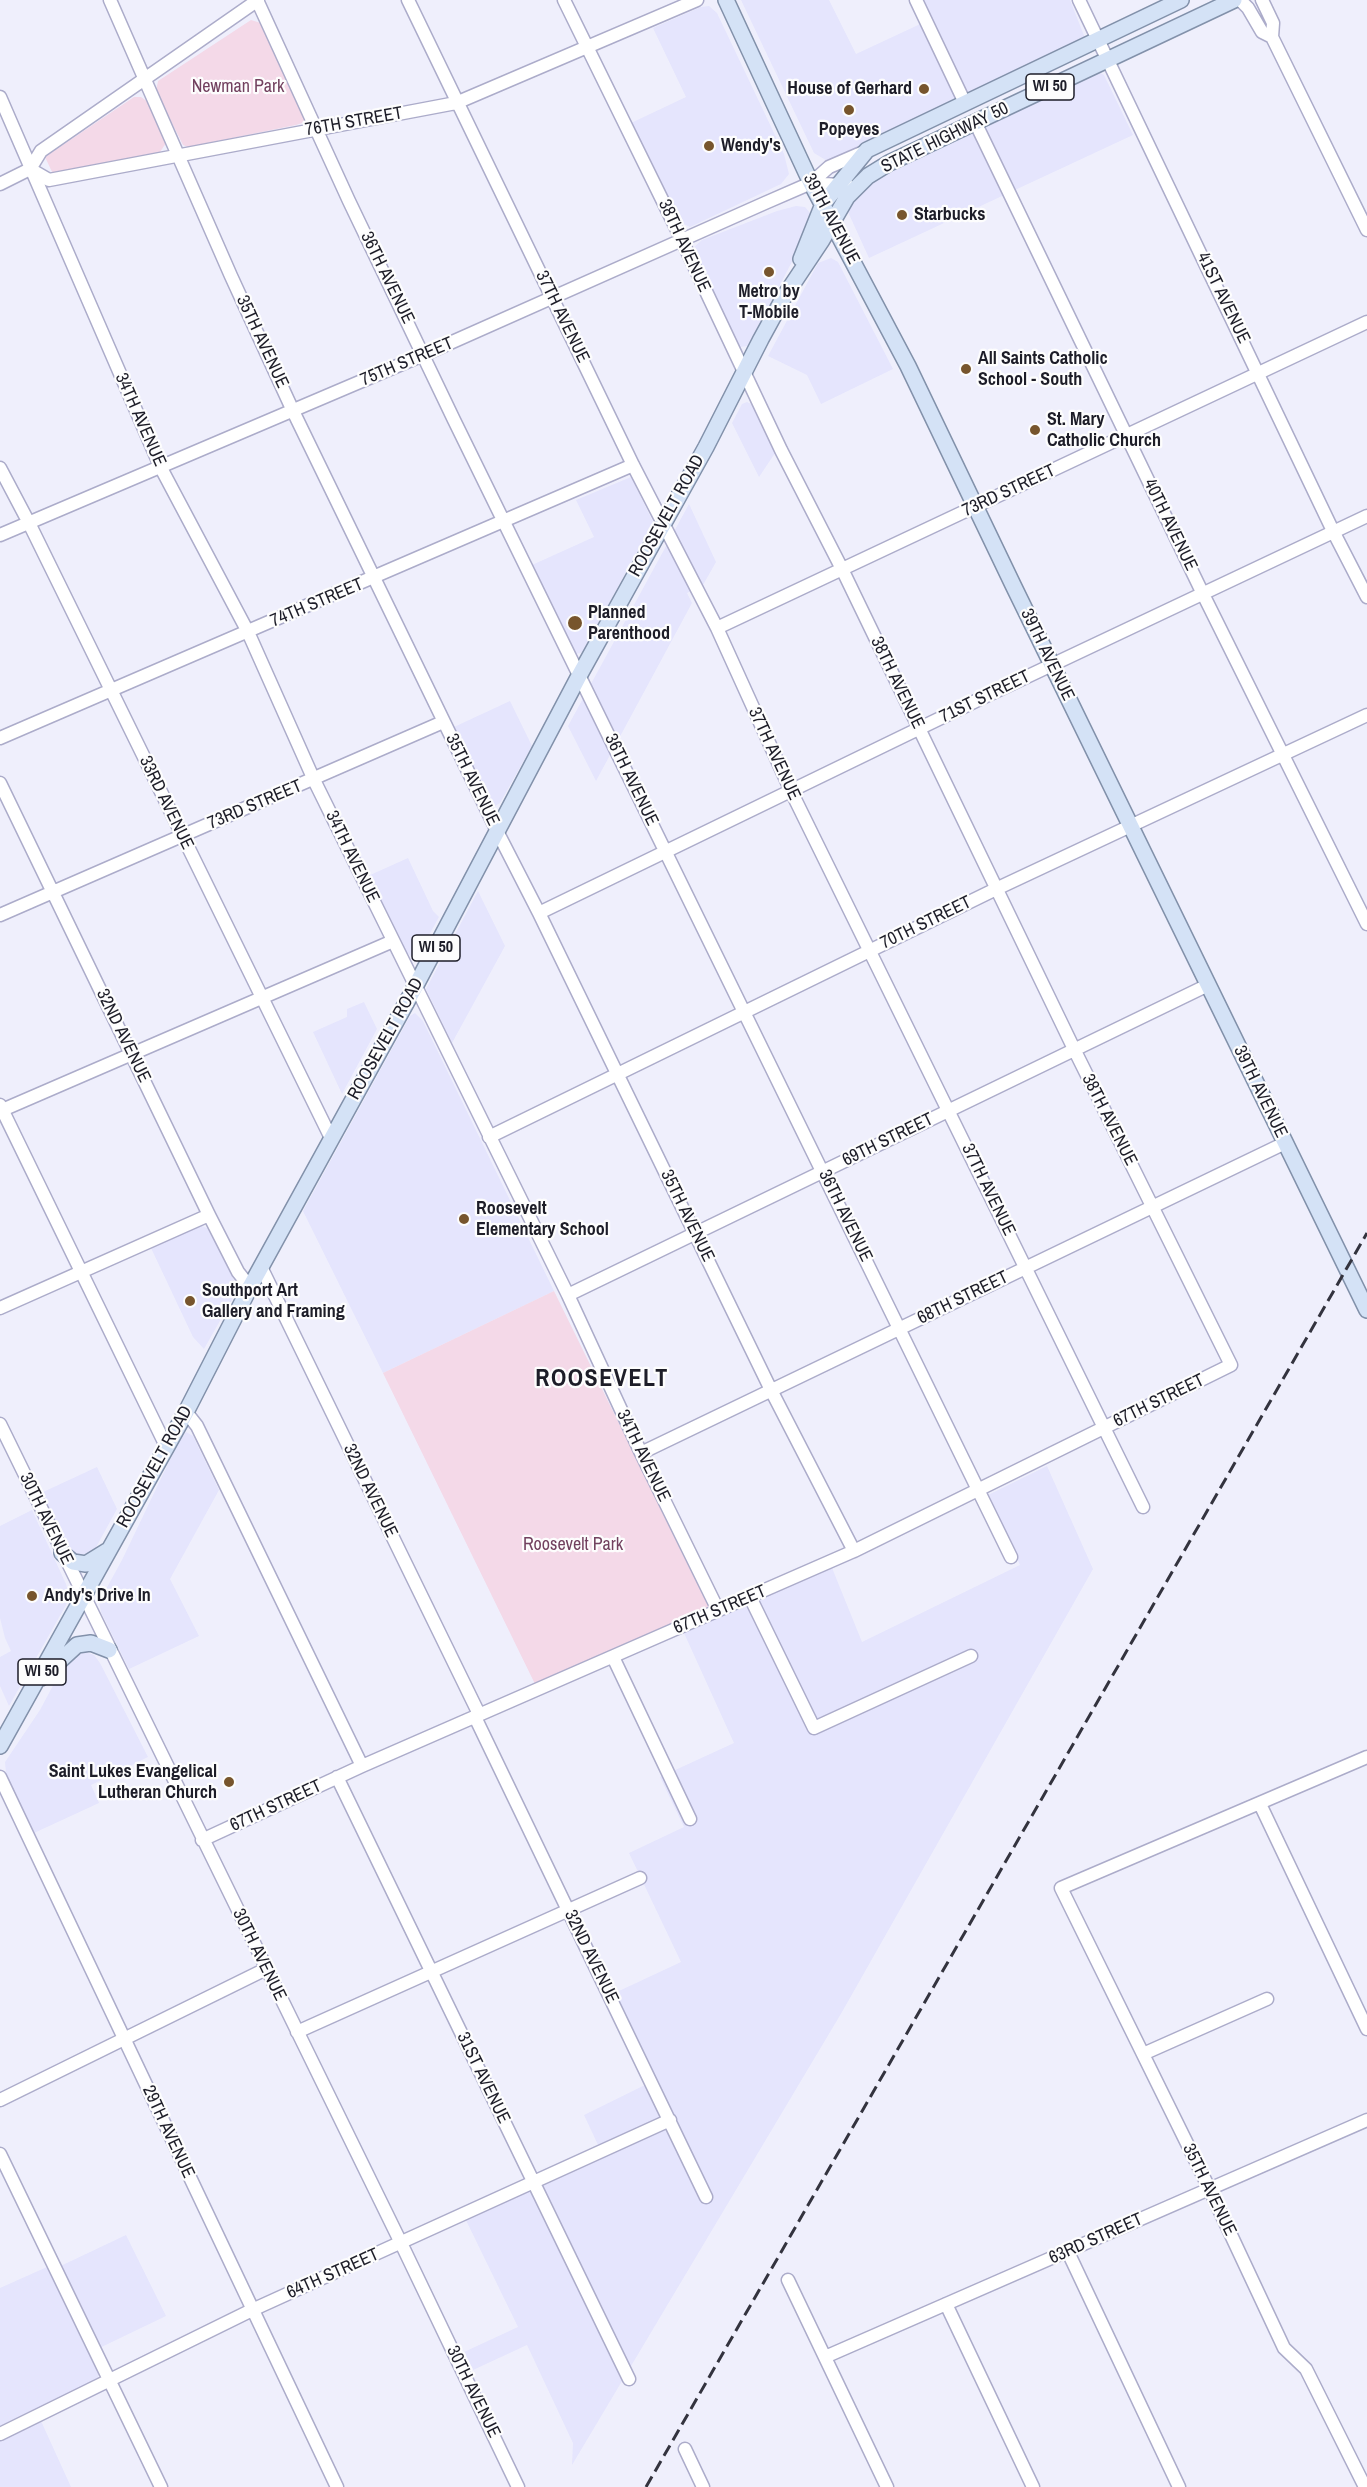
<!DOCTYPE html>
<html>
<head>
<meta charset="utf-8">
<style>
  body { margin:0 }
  canvas { display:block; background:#efeffc }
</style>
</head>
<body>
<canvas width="1367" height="2487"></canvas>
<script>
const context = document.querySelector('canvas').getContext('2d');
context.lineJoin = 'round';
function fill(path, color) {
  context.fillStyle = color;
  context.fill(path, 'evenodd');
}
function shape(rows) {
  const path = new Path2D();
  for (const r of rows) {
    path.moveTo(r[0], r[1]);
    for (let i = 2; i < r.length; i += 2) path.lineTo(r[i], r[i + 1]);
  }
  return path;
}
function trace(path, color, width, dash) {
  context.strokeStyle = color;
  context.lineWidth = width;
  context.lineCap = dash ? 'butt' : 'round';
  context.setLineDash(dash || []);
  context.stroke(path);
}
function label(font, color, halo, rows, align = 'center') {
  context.font = font + ' "Archivo Narrow",sans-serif';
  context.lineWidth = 4.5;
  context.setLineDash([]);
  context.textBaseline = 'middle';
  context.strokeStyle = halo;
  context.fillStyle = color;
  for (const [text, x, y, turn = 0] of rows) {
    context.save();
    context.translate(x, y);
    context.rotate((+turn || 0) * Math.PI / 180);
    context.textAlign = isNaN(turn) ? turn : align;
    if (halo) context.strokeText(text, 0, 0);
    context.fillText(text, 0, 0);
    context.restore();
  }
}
const built = shape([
  [741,0,829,0,856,54,931,19,923,0,1070,0,1085,38,1083,43,829,162,814,153],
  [709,6,717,13,784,154,789,174,781,184,690,227,678,221,631,123,686,97,653,28,701,7],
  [1097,71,1104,75,1133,135,869,258,848,212,855,199,875,180],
  [796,206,805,207,811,214,808,231,748,346,740,347,693,248,702,240,777,211],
  [831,258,838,262,893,369,821,404,807,375,768,356,818,263],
  [747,402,751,404,775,453,759,477,732,423,742,404],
  [631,477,653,522,585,648,581,653,575,654,532,565,594,537,576,500],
  [689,504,716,562,703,585,687,593,692,603,596,781,568,726],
  [510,701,532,746,500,803,495,806,454,727],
  [408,858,433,911,439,917,419,953,411,956,405,951,368,876],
  [478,891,505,946,452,1043,426,989],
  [364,1002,377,1029,342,1094,313,1032,347,1017,347,1009],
  [415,1013,423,1021,554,1291,383,1373,303,1211,410,1016],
  [201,1226,210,1229,238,1289,204,1349,193,1337,151,1248],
  [186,1432,193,1436,219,1490,170,1579,199,1636,129,1669,101,1612,99,1602,122,1560,178,1443],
  [1047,1466,1093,1569,842,2012,572,2465,573,2443,527,2345,473,2370,464,2352,518,2327,461,2210,599,2147,584,2115,647,2084,604,1998,681,1962,629,1853,684,1827,660,1777,734,1743,684,1633,828,1558,862,1642,1020,1565,988,1495],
  [97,1467,117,1509,94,1551,82,1558,71,1550,41,1493],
  [32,1510,66,1584,69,1596,66,1605,9,1706,0,1686,0,1657,11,1651,5,1638,0,1618,0,1526],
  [83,1651,94,1655,100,1663,148,1757,91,1785,99,1803,34,1833,6,1773,5,1762,40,1710,67,1659],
  [126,2235,166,2316,89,2353,99,2374,97,2379,0,2426,0,2288,47,2267,50,2271],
  [41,2421,71,2487,0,2487,0,2441]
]);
const green = shape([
  [251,20,264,24,304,113,305,119,302,123,296,125,188,147,183,145,156,91,158,81],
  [134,97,141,97,148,102,166,143,160,152,53,174,45,157],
  [554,1291,709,1607,535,1684,383,1373]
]);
const minor = shape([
  [110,0,231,276,293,411,498,833,539,913,771,1390,854,1551],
  [257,0,349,201,454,420,1011,1557],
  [408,0,633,465,717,628,791,791,1143,1507],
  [916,0,965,103],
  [1079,0,1333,531,1367,597],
  [1240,0,1248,8,1262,32,1272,37],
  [1262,0,1273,23,1272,37,1367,230],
  [0,97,161,468,248,632,314,780,568,1295,641,1453,718,1610],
  [976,124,1202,592,1367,924],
  [30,169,49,180,456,103,697,0],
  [30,169,41,151,258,0],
  [811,183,839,185,846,183],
  [0,184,30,169],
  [0,468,29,523,331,1138],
  [0,535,423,355,765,203,811,183,829,167,866,151],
  [717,628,1367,322],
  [0,738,633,465],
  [0,783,209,1215,238,1272,250,1287],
  [539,913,984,697,1367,516],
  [0,915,443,722],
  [0,1105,166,1446],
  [0,1111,393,941],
  [489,1137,996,889,1367,715],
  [261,1267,479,1714],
  [568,1295,1208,985],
  [0,1308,209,1215],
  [186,1412,197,1426,362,1766],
  [0,1424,401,2243,518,2487],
  [641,1453,1285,1143],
  [750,1597,814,1728,971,1656],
  [613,1657,690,1819],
  [475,1717,706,2197],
  [0,1777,337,2487],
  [337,1777,629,2379],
  [1260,1804,1367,2029],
  [202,1840,362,1766,854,1551,1231,1365,1074,1049,842,569,781,450,677,230,564,0],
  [297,2032,640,1878],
  [1143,2054,1267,1999],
  [0,2100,266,1969],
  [0,2154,161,2487],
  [1068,2252,1179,2487],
  [788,2280,887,2487],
  [946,2304,1033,2487],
  [825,2357,1367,2120],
  [0,2434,252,2310,670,2120],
  [685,2449,703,2487],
  [1365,2487,1306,2369,1284,2348,1209,2188,1061,1888,1367,1757]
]);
const major = shape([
  [726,0,811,183,908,366,1013,585,1367,1310],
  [801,259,823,204,867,150,1181,0],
  [62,1553,73,1562,86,1564,107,1551],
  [41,1678,77,1645,91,1643,109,1650],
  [0,1746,186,1412,250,1287,415,987,579,676,706,447,761,339,784,297,822,240,847,197,868,176,889,163,1234,0]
]);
const rail = shape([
  [646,2487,1367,1233]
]);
const markers = [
  [924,89,6,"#77552d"],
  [849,110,6,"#77552d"],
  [709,146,6,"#77552d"],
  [902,215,6,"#77552d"],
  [769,272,6,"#77552d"],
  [966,369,6,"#77552d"],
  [1035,430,6,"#77552d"],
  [575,623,8,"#77552d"],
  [464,1219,6,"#77552d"],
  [190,1301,6,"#77552d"],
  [32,1596,6,"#77552d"],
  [229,1782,6,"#77552d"]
];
const shields = [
  [1050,87,48],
  [436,948,48],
  [42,1672,48]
];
const shieldNames = [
  ["WI 50",1050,87],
  ["WI 50",436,948],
  ["WI 50",42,1672]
];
const parkNames = [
  ["Newman Park",238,87],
  ["Roosevelt Park",573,1545]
];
const poiNames = [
  ["House of Gerhard",912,89,"right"],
  ["Popeyes",849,130,"center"],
  ["Wendy's",721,146],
  ["Starbucks",914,215],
  ["Metro by",769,292,"center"],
  ["T-Mobile",769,313,"center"],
  ["All Saints Catholic",978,359],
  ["School - South",978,380],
  ["St. Mary",1047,420],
  ["Catholic Church",1047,441],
  ["Planned",588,613],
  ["Parenthood",588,634],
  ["Roosevelt",476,1209],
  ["Elementary School",476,1230],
  ["Southport Art",202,1291],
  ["Gallery and Framing",202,1312],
  ["Andy's Drive In",44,1596],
  ["Saint Lukes Evangelical",217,1772,"right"],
  ["Lutheran Church",217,1793,"right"]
];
const streetNames = [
  ["76TH STREET",354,122,-10],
  ["STATE HIGHWAY 50",945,138,-26],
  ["39TH AVENUE",831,219,62],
  ["38TH AVENUE",684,246,65],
  ["36TH AVENUE",387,278,64],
  ["41ST AVENUE",1223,298,64],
  ["37TH AVENUE",562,317,64],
  ["35TH AVENUE",262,342,65],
  ["75TH STREET",407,362,-23],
  ["34TH AVENUE",140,420,66],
  ["73RD STREET",1009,491,-25],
  ["ROOSEVELT ROAD",667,516,-61],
  ["40TH AVENUE",1170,525,64],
  ["74TH STREET",317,603,-23],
  ["39TH AVENUE",1047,655,64],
  ["38TH AVENUE",897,683,64],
  ["71ST STREET",985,697,-26],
  ["37TH AVENUE",774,754,65],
  ["35TH AVENUE",472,780,64],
  ["36TH AVENUE",631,780,64],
  ["33RD AVENUE",166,803,64],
  ["73RD STREET",255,805,-23],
  ["34TH AVENUE",352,857,64],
  ["70TH STREET",926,923,-26],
  ["32ND AVENUE",123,1036,64],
  ["ROOSEVELT ROAD",386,1039,-61],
  ["39TH AVENUE",1260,1092,64],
  ["38TH AVENUE",1109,1120,63],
  ["69TH STREET",888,1140,-26],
  ["37TH AVENUE",988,1190,64],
  ["35TH AVENUE",687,1216,64],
  ["36TH AVENUE",845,1216,64],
  ["68TH STREET",963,1298,-26],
  ["67TH STREET",1159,1401,-26],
  ["34TH AVENUE",643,1456,64],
  ["ROOSEVELT ROAD",155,1467,-61],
  ["32ND AVENUE",370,1491,64],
  ["30TH AVENUE",46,1519,64],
  ["67TH STREET",720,1610,-23],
  ["67TH STREET",276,1806,-25],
  ["30TH AVENUE",259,1955,64],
  ["32ND AVENUE",591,1957,64],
  ["31ST AVENUE",483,2078,64],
  ["29TH AVENUE",168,2132,65],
  ["35TH AVENUE",1209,2190,64],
  ["63RD STREET",1096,2239,-24],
  ["64TH STREET",333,2274,-24],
  ["30TH AVENUE",473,2392,64]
];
const districtNames = [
  ["ROOSEVELT",602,1380]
];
fill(built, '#e5e5fd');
fill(green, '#f4d9e8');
trace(minor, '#acacca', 15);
trace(major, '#8291aa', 18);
trace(minor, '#fff', 12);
trace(major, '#d4e2f6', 15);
trace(rail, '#33333e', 3, [12, 6]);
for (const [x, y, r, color] of markers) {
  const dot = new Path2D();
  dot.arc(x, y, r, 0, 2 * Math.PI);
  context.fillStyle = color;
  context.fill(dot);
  trace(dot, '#fdfdfd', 2);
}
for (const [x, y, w] of shields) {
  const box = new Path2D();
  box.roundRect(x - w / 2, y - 13, w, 26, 4.5);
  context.fillStyle = '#fdfdfd';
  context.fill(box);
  trace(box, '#1d1d28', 1.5);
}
label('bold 16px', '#1d1d28', null, shieldNames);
label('18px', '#72415f', '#fdfdfd', parkNames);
label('bold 18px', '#1d1d28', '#fdfdfd', poiNames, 'left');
label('18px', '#1d1d28', '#fdfdfd', streetNames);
context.letterSpacing = '1.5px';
label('bold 24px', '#1d1d28', '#fdfdfd', districtNames);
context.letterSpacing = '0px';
</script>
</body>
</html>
